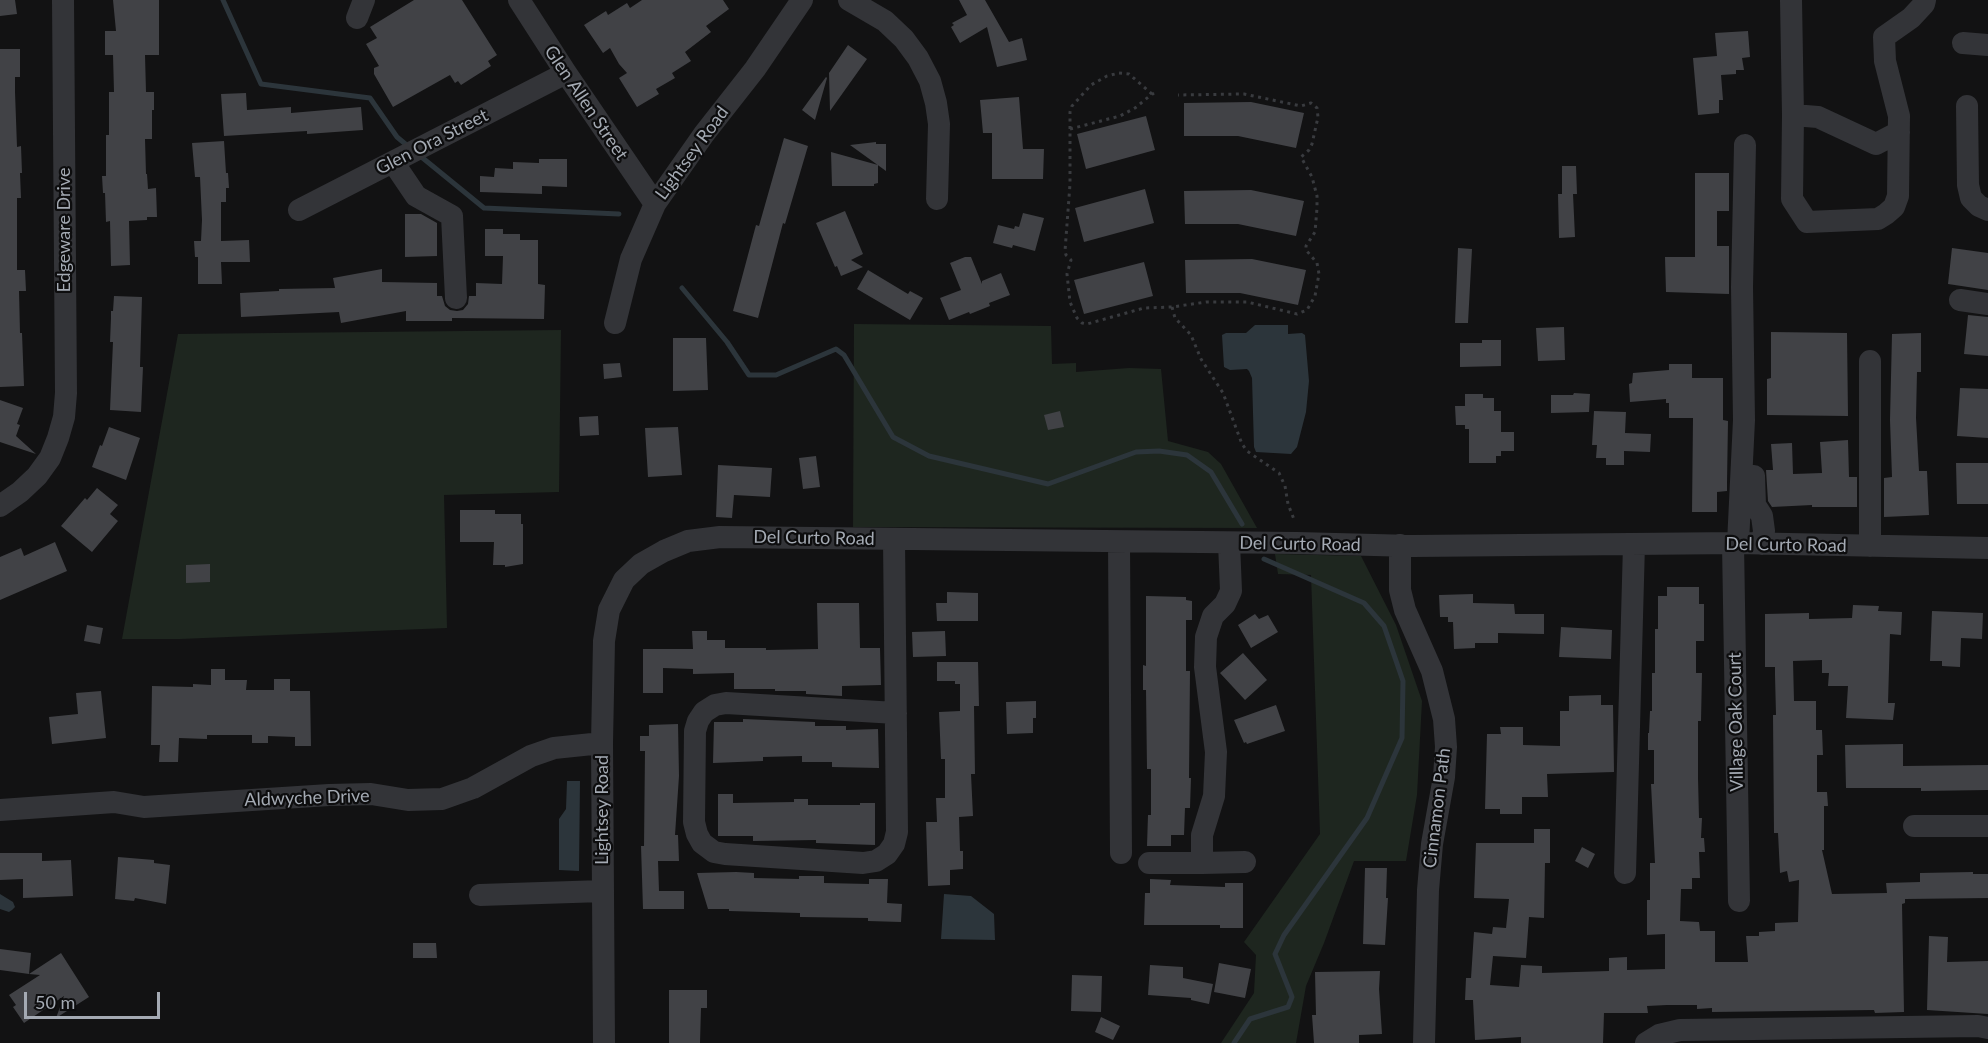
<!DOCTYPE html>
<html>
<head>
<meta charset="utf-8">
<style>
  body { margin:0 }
  #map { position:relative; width:1988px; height:1043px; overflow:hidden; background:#121213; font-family:Lato,sans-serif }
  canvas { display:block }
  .scale { position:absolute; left:24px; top:992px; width:136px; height:27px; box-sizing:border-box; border:3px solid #a4aab3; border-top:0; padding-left:8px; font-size:18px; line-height:21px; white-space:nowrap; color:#a4aab3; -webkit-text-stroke:4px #0d0d0e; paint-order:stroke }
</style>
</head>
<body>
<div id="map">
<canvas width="1988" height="1043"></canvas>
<div class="scale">50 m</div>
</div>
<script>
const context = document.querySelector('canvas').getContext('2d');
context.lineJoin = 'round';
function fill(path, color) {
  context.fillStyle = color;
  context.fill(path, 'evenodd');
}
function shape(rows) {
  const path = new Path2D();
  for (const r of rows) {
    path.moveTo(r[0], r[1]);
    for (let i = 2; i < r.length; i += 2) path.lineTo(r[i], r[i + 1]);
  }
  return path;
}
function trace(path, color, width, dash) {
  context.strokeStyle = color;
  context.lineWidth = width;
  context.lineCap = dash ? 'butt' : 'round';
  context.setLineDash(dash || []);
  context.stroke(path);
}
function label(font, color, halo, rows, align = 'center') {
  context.font = font + ' Lato,sans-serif';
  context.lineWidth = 4.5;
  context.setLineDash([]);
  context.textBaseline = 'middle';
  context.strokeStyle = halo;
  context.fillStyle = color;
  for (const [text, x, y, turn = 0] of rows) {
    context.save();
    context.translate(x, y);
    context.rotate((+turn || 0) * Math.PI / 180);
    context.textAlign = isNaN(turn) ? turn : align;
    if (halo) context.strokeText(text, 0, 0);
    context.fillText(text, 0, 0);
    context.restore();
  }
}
const green = shape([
  [854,324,1051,326,1052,364,1076,363,1076,372,1129,368,1161,369,1168,441,1208,452,1221,464,1257,528,853,527],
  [561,330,559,492,444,495,447,628,180,639,122,639,178,334],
  [1275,554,1361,556,1396,625,1422,701,1417,795,1406,861,1354,861,1324,943,1306,986,1296,1043,1221,1043,1254,993,1256,955,1244,942,1320,834,1311,575,1278,574]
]);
const water = shape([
  [1255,325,1288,325,1288,334,1302,333,1305,335,1309,381,1306,412,1297,447,1291,454,1256,452,1254,447,1252,378,1249,371,1247,369,1230,370,1224,367,1222,335,1226,333,1246,333],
  [567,781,580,781,579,871,559,870,559,819,566,809],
  [0,894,13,902,15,907,12,910,9,912,0,909],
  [944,894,971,896,994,914,995,940,941,939]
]);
const stream = shape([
  [223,0,261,84,370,98,397,137,409,147],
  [419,155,484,208,619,214],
  [682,288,727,342,749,375,776,375,836,349,844,355,893,437,929,456,1048,484,1136,452,1159,451,1187,455,1211,472,1242,524],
  [1234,1043,1250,1019,1288,1007,1292,997,1275,954,1284,935,1367,818,1402,738,1403,681,1384,626,1364,603,1264,559]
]);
const building = shape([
  [0,0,15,0,17,14,0,16],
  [113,0,159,0,159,55,145,55,146,92,154,92,154,110,152,110,152,139,145,139,146,174,147,174,148,189,156,188,157,217,147,217,147,220,129,221,130,265,111,266,110,221,106,222,105,193,103,193,102,176,106,176,106,135,109,135,109,92,114,92,113,55,105,55,105,31,116,31],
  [414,0,462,0,497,55,488,61,491,66,461,85,458,81,455,83,450,75,393,107,374,74,374,68,379,66,366,44,377,38,370,27],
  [642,0,723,0,729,9,706,26,711,32,685,52,691,61,672,73,675,78,656,89,659,94,637,107,619,78,627,73,619,64,610,48,603,53,584,25,606,11,608,15,627,3,630,8],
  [959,0,985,0,1009,42,1022,38,1027,60,997,67,987,27,960,43,951,27,954,25,952,23,967,15],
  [1748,31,1750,57,1742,58,1744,70,1736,70,1736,74,1721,75,1723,100,1719,100,1719,113,1698,115,1693,58,1717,56,1715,33],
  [848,45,867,59,830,111,829,73],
  [0,49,20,49,20,77,15,77,15,92,17,147,21,146,22,173,20,173,21,198,17,198,17,270,25,270,26,291,19,291,20,333,22,333,24,386,0,387],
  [826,77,827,78,815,120,802,110],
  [246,93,247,110,291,107,291,113,361,107,363,130,307,134,307,131,224,136,221,94],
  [1019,97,1023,149,1044,149,1043,179,992,179,992,133,983,133,980,100],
  [1251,102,1304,113,1296,148,1238,136,1184,136,1184,103],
  [1146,116,1155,150,1086,169,1077,134],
  [784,138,808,146,785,224,783,223,758,318,733,311,756,225,759,226],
  [224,141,226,173,228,173,229,188,226,188,226,202,221,202,221,241,249,240,250,262,221,262,222,284,198,284,198,257,195,257,194,241,201,241,202,220,200,177,195,177,192,143],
  [876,142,876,144,886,144,886,171,850,145],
  [831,152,878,165,878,183,874,184,874,186,832,186],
  [539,159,567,159,567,187,542,186,542,194,480,192,480,176,494,177,495,168,513,169,513,162,539,163],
  [1562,166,1576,166,1577,194,1573,194,1575,237,1559,238,1558,194,1562,194],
  [1695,173,1729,173,1729,211,1717,211,1717,246,1729,246,1729,294,1666,292,1665,257,1695,257],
  [1145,189,1154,223,1084,242,1075,208],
  [1251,190,1304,201,1296,236,1238,224,1185,224,1184,191],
  [845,211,863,254,851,260,863,267,841,276,837,266,835,267,816,223],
  [1023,213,1044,218,1035,251,1013,245,1012,248,993,243,998,225,1014,229,1015,226,1019,227],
  [405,214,421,214,437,223,437,256,405,257],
  [485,229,503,229,503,234,520,234,520,240,538,240,538,284,545,285,544,319,452,318,452,321,406,321,406,311,341,323,339,312,241,317,240,293,279,291,279,289,335,288,333,278,382,269,382,282,437,283,437,296,442,296,445,306,450,310,457,311,463,310,468,304,469,296,476,296,476,283,502,284,503,256,485,256],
  [1458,248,1472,249,1468,323,1455,323],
  [1952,248,1988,253,1988,290,1948,284],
  [965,257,971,257,982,284,982,281,1001,273,1010,295,989,303,990,306,970,314,969,312,949,320,940,298,961,290,950,263],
  [1252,259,1306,270,1298,305,1240,293,1186,293,1185,260],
  [1144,262,1153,296,1084,314,1074,280],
  [868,270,908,294,910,291,923,298,910,320,857,289],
  [114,296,142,297,140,367,143,367,141,412,110,410,113,342,110,342,111,318,111,311,113,311],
  [1968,315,1988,317,1988,356,1964,354],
  [1564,327,1565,360,1538,361,1536,328],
  [1771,332,1847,333,1848,416,1767,415,1767,379,1771,378],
  [1921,333,1921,372,1917,372,1916,418,1919,471,1927,471,1929,515,1884,517,1884,478,1892,477,1890,420,1892,334],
  [673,338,706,338,708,390,673,391],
  [1482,340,1501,340,1501,366,1460,367,1460,343,1482,343],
  [620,363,622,377,604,379,603,364],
  [1669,364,1692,364,1692,378,1723,378,1723,420,1728,421,1727,483,1727,491,1717,492,1717,512,1692,512,1693,418,1669,418,1669,403,1666,403,1666,399,1630,402,1629,384,1632,383,1633,373,1669,370],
  [1960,388,1988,389,1988,438,1957,436],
  [1574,393,1590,394,1589,412,1551,413,1551,395,1573,395],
  [1465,394,1483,394,1483,398,1494,398,1494,411,1501,411,1501,432,1514,432,1514,451,1501,451,1501,456,1496,456,1496,463,1469,463,1469,429,1465,429,1465,425,1456,425,1455,406,1465,406],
  [0,400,23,408,17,424,20,425,16,436,36,454,0,442],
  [1060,411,1064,427,1048,430,1044,415],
  [1594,411,1626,412,1625,433,1651,434,1650,452,1624,451,1624,465,1606,465,1606,458,1596,458,1597,445,1592,445],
  [598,416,599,435,580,436,579,417],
  [109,427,140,438,126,480,92,467,100,445,102,446],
  [678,427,682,475,648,477,645,428],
  [1848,440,1849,477,1857,477,1857,507,1812,507,1812,505,1772,507,1768,501,1766,470,1773,470,1771,444,1792,443,1793,474,1822,473,1820,442],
  [816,456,820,487,803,489,799,458],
  [1956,463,1988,463,1988,504,1957,504],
  [718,465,772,468,770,497,734,495,732,518,716,517],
  [97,488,118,505,110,514,118,521,92,552,61,526,85,498,87,500],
  [460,510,495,510,495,514,521,514,521,524,523,524,523,564,505,567,505,565,493,565,494,542,460,542],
  [55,542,67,571,0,600,0,557,21,548,24,556],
  [210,564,210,582,186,583,186,565],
  [1667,587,1699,587,1699,604,1704,604,1704,641,1696,641,1696,673,1702,673,1701,721,1698,721,1698,778,1699,818,1702,818,1701,838,1704,838,1705,852,1699,852,1700,878,1692,878,1692,889,1681,889,1680,921,1699,922,1700,931,1715,931,1715,962,1748,962,1746,936,1759,936,1759,932,1775,931,1775,923,1798,922,1799,880,1789,882,1787,871,1780,873,1778,833,1774,833,1773,715,1776,715,1775,675,1775,667,1765,667,1765,614,1809,613,1809,619,1852,618,1853,605,1879,606,1878,611,1902,612,1901,635,1890,634,1888,703,1895,703,1893,720,1846,718,1848,686,1828,686,1829,673,1822,673,1822,660,1793,661,1794,701,1816,701,1816,730,1822,730,1823,755,1817,755,1817,792,1827,792,1828,806,1824,806,1824,850,1822,850,1832,894,1887,893,1886,883,1920,882,1920,873,1973,872,1973,874,1988,874,1988,898,1905,899,1905,903,1902,904,1904,1012,1875,1013,1874,1010,1712,1012,1712,1008,1697,1009,1697,1005,1667,1005,1647,1006,1648,1013,1604,1013,1603,1043,1521,1043,1521,1037,1475,1040,1473,1000,1465,1000,1466,978,1471,978,1474,932,1492,934,1493,927,1506,928,1509,899,1474,898,1476,843,1534,843,1534,829,1550,829,1550,863,1545,863,1544,918,1529,917,1526,958,1493,956,1490,985,1519,987,1521,965,1542,966,1542,973,1609,971,1609,958,1627,957,1627,970,1665,969,1665,934,1647,935,1647,900,1650,900,1650,863,1655,863,1651,784,1654,784,1654,750,1648,750,1648,733,1649,733,1650,711,1652,711,1652,673,1655,673,1655,629,1658,629,1658,596,1667,596],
  [947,592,978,593,978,621,937,621,936,603,947,603],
  [1473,594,1473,603,1514,604,1515,614,1544,614,1544,634,1498,633,1498,643,1475,643,1475,648,1454,649,1453,622,1448,622,1448,617,1440,617,1439,595],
  [1146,596,1186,597,1186,600,1192,601,1192,620,1186,620,1186,671,1190,671,1189,778,1191,778,1190,808,1185,808,1184,835,1171,835,1171,846,1147,846,1148,815,1151,815,1151,769,1147,769,1146,690,1143,690,1143,665,1146,666],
  [817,603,859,603,860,648,880,648,881,685,842,686,842,696,806,694,806,691,775,691,775,689,734,689,734,673,693,674,693,669,663,668,663,693,643,693,643,649,693,649,692,631,707,631,707,640,725,640,725,648,766,648,766,650,818,649],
  [1932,611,1983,613,1982,639,1961,638,1960,667,1942,666,1942,661,1930,661],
  [1255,614,1259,619,1268,615,1278,632,1251,648,1238,625],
  [87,625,103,628,100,644,84,641],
  [1561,627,1612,630,1611,659,1559,657],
  [945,631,946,656,913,657,912,632],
  [1243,653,1267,680,1245,700,1220,673],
  [937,662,978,662,979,706,974,706,975,774,971,774,973,816,959,817,960,851,963,851,963,869,950,870,950,885,928,886,926,822,937,822,936,798,945,798,945,759,941,759,939,712,960,711,960,684,955,684,955,681,937,681],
  [211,669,225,669,225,680,247,680,246,690,274,690,274,679,290,679,290,691,310,691,311,746,295,746,295,737,268,736,268,743,252,743,252,735,207,735,207,739,179,738,178,762,159,762,160,745,151,745,152,686,193,687,193,684,211,685],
  [101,691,106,738,52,744,49,717,78,714,76,693],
  [1601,695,1601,705,1613,705,1614,772,1547,774,1548,797,1522,797,1522,814,1500,814,1500,809,1485,809,1487,734,1501,734,1500,727,1523,727,1523,745,1560,746,1560,711,1569,711,1569,696],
  [1036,701,1036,718,1033,718,1033,733,1007,734,1006,702],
  [1276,705,1285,731,1247,744,1246,742,1244,743,1234,720],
  [743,719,815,722,815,726,846,726,846,730,878,729,879,768,832,767,832,762,802,762,802,756,763,757,763,761,713,763,714,722,743,722],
  [678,724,679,776,675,835,678,835,679,861,658,861,659,891,684,891,684,909,643,909,641,846,644,846,645,751,640,751,640,736,649,736,649,725],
  [1903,744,1903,766,1988,765,1988,790,1921,791,1921,788,1846,788,1845,745],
  [718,794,733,794,733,803,794,802,794,799,808,799,808,805,860,805,860,803,875,803,875,845,816,843,816,840,753,841,753,836,718,836],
  [1582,847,1595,854,1588,868,1575,861],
  [0,853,42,853,42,861,71,860,73,896,23,898,23,879,0,880],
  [118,857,154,860,154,863,170,865,166,904,135,898,134,901,115,899],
  [1365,868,1387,868,1386,898,1388,898,1385,945,1363,944],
  [736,872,754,873,754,878,799,879,799,876,824,876,824,883,869,884,869,879,888,879,887,903,902,904,901,922,868,921,868,918,800,917,800,913,729,911,729,909,708,909,697,873],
  [1150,879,1171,880,1170,885,1225,887,1225,883,1243,883,1243,928,1220,928,1220,925,1144,925,1145,893,1150,893],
  [1929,936,1948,937,1947,962,1988,961,1988,1014,1927,1010],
  [413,943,436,943,437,958,413,958],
  [0,949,31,953,29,974,0,970],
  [61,953,89,997,56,1018,64,996,24,1023,13,1007,16,1005,9,995,40,975,29,974],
  [1219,963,1251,969,1245,998,1214,992],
  [1150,965,1183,967,1183,978,1213,984,1209,1004,1191,1000,1191,998,1148,995],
  [1380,971,1379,989,1382,1034,1359,1035,1359,1043,1314,1043,1312,1015,1316,1015,1315,972],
  [1072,975,1102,976,1101,1012,1071,1011],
  [669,990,707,990,707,1008,701,1008,700,1043,669,1043],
  [1101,1017,1120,1026,1113,1040,1095,1032]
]);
const path = shape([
  [1152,94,1129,74,1119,73,1107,76,1091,85,1072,106,1070,112,1070,184,1065,251,1066,255,1071,260,1067,274,1070,302,1077,318,1082,323,1087,324,1144,308,1172,307,1206,302,1247,302,1297,314,1307,310,1315,296,1319,274,1317,263,1306,250,1306,246,1315,232,1317,208,1317,196,1312,177,1301,157,1309,150,1312,144,1318,117,1317,108,1311,103,1301,106,1244,94,1178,95],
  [1070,129,1120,116,1135,108,1152,94,1158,93],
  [1172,307,1175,318,1191,335,1201,359,1223,393,1242,444,1247,451,1279,473,1285,486,1288,504,1295,522]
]);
const minor = shape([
  [519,0,566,73,655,204],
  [849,0,885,21,904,39,918,58,930,81,936,103,939,124,937,199],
  [1791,0,1793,115,1792,199,1807,222,1878,219,1886,214,1894,207,1898,196,1899,116,1885,61,1884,37,1911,18,1924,4,1925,0],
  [357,18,364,0],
  [1963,43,1988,45],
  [1967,106,1968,185,1971,198,1979,206,1988,210],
  [1793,115,1818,117,1876,144,1899,132],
  [393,162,416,196,452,216,456,298],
  [299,210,566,73],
  [1960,300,1988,304],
  [615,323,631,259,655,204,704,134,755,69,802,0],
  [1754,476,1755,505,1762,516,1764,531,1762,544],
  [0,506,20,492,37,476,50,458,58,438,64,417,66,393,63,0],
  [894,539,897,832,894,844,887,854,876,861,863,863,725,854,714,852,702,843,697,834,694,822,695,731,698,721,704,712,715,705,726,703,896,713],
  [1119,542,1121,853],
  [1738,543,1744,420,1742,287,1745,145],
  [1733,544,1739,901],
  [1400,545,1400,590,1405,610,1432,671,1444,719,1446,747,1444,777,1432,844,1428,890,1424,1043],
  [1870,546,1870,361],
  [0,810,114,802,144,807,329,795,371,794,408,800,442,799,473,788,531,756,554,748,602,743],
  [1914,826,1988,826],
  [1149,863,1202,863,1202,835,1214,796,1216,752,1205,667,1206,637,1213,616,1225,604,1231,591,1229,543],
  [1202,863,1245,862],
  [1625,873,1634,544],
  [480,895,603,891],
  [604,1043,602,743,604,641,609,610,624,580,641,564,664,551,688,541,720,537,1297,543,1413,546,1738,543,1988,548],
  [1646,1043,1659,1035,1680,1030,1978,1026,1988,1028]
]);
const streetNames = [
  ["Glen Allen Street",586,103,56],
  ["Glen Ora Street",432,142,-27],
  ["Lightsey Road",692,153,-54],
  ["Edgeware Drive",64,230,-90],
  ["Del Curto Road",814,538,1],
  ["Del Curto Road",1300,544,1],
  ["Del Curto Road",1786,545,1],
  ["Village Oak Court",1736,722,-91],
  ["Aldwyche Drive",307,798,-2],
  ["Cinnamon Path",1437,808,-83],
  ["Lightsey Road",602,810,-90]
];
fill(green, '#1e261f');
fill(water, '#2c353b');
trace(stream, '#2c353b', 5);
fill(building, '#414246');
trace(path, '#393b3f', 3, [3, 4.5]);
trace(minor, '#333438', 22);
label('18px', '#a4aab3', '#0d0d0e', streetNames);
</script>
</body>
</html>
